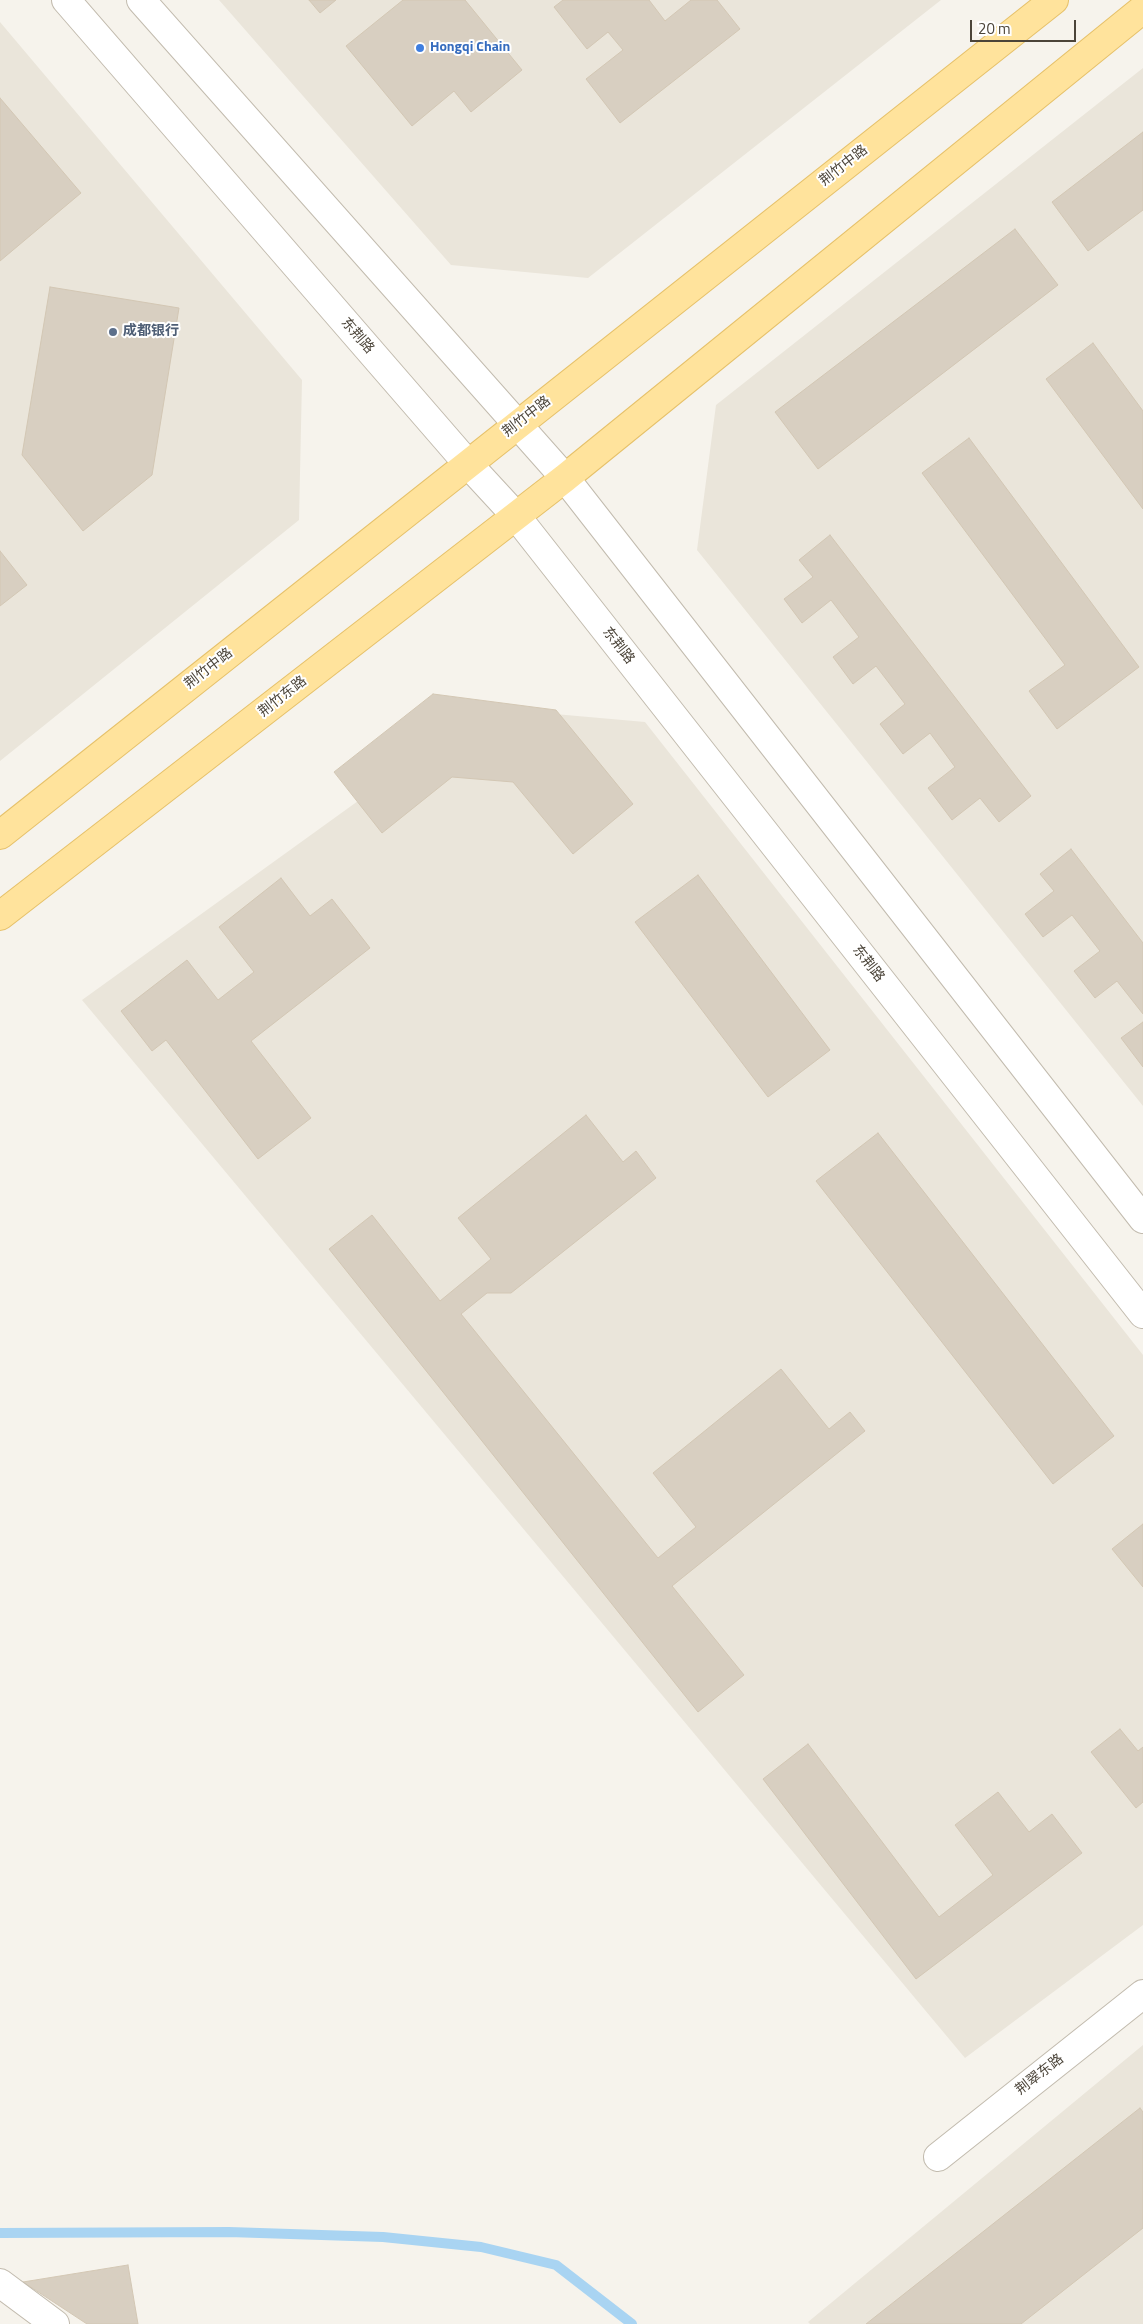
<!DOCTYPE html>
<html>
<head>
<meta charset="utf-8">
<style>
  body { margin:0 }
  #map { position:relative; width:1143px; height:2324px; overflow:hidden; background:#f6f3ec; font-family:"Titillium Web",sans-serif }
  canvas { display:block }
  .scale { position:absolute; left:970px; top:20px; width:106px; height:22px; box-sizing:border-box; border:2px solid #4b4439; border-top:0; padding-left:6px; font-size:15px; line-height:18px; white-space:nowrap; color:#4b4439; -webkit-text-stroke:4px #fff; paint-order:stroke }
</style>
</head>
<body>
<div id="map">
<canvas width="1143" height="2324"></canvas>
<div class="scale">20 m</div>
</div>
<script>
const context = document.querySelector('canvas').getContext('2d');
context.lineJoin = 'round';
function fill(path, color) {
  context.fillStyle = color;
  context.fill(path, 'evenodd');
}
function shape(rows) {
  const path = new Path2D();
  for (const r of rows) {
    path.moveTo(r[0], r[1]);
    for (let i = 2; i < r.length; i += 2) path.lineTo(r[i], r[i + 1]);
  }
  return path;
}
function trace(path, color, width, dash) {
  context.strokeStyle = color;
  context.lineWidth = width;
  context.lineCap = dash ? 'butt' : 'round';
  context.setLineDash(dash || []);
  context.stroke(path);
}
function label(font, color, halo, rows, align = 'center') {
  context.font = font + ' "Titillium Web","Noto Sans SC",sans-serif';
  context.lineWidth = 4;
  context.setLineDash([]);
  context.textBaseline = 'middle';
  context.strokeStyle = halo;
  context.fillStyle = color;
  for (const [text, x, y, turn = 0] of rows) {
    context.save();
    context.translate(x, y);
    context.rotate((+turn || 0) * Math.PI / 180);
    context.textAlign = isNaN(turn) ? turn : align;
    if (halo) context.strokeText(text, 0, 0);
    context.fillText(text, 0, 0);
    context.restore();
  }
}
const residential = shape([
  [219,0,941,0,588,278,451,265],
  [0,22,302,380,299,520,0,761],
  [1143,68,1143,1106,697,550,716,405],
  [487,708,645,722,1143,1355,1143,1925,965,2058,82,1000],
  [1143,2045,1143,2324,810,2324,808,2322]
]);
const stream = shape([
  [0,2233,229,2232,383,2237,481,2247,556,2265,632,2324]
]);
const building = shape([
  [309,0,336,0,320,13,309,0],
  [403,0,465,0,522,70,471,112,454,91,412,126,346,46,403,0],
  [563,0,649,0,665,21,691,0,717,0,740,29,620,123,586,79,623,50,608,32,587,49,554,7,563,0],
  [0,98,81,193,0,261,0,98],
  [1143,132,1143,210,1088,251,1052,202,1143,132],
  [1015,229,1058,285,818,469,775,412,1015,229],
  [50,287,179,308,152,475,83,531,22,455,50,287],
  [1093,343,1143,411,1143,509,1046,379,1093,343],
  [969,438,1139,667,1057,729,1029,691,1065,665,922,473,969,438],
  [830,535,1031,796,999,822,980,798,952,820,928,788,955,767,930,733,903,754,880,724,905,704,876,666,853,684,833,657,859,637,831,600,802,623,784,599,813,577,799,560,830,535],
  [0,551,27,585,0,606,0,551],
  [433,694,556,710,633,804,573,854,513,782,452,777,382,833,334,772,433,694],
  [1071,849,1143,943,1143,1014,1117,981,1095,998,1074,971,1100,951,1072,915,1043,937,1025,914,1054,891,1040,874,1071,849],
  [698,875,830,1050,768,1097,635,922,698,875],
  [281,878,310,916,332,899,370,948,251,1041,311,1118,258,1159,166,1040,152,1051,121,1011,187,960,218,1000,254,972,219,927,281,878],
  [1143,1022,1143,1067,1121,1038,1143,1022],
  [586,1115,623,1162,636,1151,656,1178,511,1293,487,1293,461,1314,658,1558,696,1527,653,1473,781,1369,829,1429,850,1412,865,1431,672,1586,744,1675,698,1712,329,1249,372,1215,440,1301,491,1259,458,1218,586,1115],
  [878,1133,1114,1436,1053,1484,816,1181,878,1133],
  [1143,1524,1143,1587,1112,1549,1143,1524],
  [1120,1729,1138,1751,1143,1747,1143,1802,1136,1808,1091,1752,1120,1729],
  [808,1744,939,1917,993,1875,955,1825,998,1792,1029,1832,1052,1814,1082,1853,916,1979,763,1779,808,1744],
  [1140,2108,1143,2112,1143,2228,1021,2324,866,2324,1140,2108],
  [128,2265,138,2324,87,2324,23,2282,128,2265]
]);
const minor = shape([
  [66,0,468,464,516,516,1143,1314],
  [141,0,565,478,1143,1219],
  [938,2157,1143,1994],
  [0,2283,55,2324]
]);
const major = shape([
  [0,835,1054,0],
  [0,916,565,478,1143,9]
]);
const markers = [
  [420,48,5,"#3f7fe0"],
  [113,332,5,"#5c6f8a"]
];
const shopNames = [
  ["Hongqi Chain",430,48]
];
const streetNames = [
  ["荆竹中路",844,166,-38],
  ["东荆路",357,336,49],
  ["荆竹中路",527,417,-38],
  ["东荆路",618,646,52],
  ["荆竹中路",209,669,-38],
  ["荆竹东路",283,697,-38],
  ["东荆路",868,964,52],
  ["荆翠东路",1040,2075,-38]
];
const serviceNames = [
  ["成都银行",123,332]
];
fill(residential, '#eae5da');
trace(stream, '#a9d4f2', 10);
fill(building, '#d8cfc1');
trace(building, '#d3c7b4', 1);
trace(minor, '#c2bbae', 30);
trace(major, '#e6c16a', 30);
trace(minor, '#fff', 28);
trace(major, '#ffe39c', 28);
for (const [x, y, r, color] of markers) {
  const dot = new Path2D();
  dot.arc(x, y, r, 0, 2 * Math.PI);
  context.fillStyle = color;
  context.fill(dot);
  trace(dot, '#fff', 2);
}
label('bold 14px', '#366cbe', '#fff', shopNames, 'left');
label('14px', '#4b4439', '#fff', streetNames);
label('bold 14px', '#4e5e75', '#fff', serviceNames, 'left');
</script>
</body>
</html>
